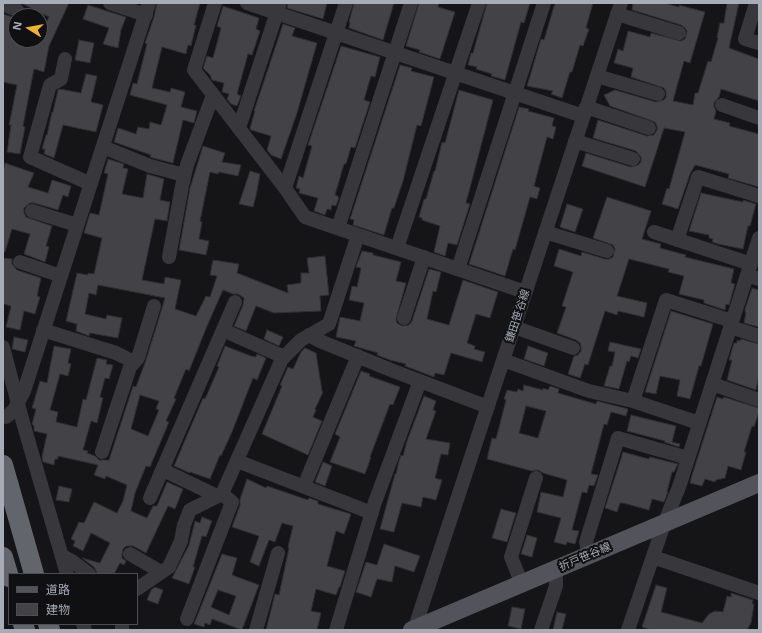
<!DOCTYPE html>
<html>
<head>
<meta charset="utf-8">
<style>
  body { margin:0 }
  #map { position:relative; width:762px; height:633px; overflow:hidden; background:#151517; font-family:"Noto Sans","Noto Sans JP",sans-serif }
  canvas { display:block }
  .frame { position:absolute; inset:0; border:4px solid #a8acb7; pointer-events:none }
  .legend { position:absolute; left:8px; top:573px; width:130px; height:52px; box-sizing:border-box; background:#101012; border:1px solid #4d4e54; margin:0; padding:5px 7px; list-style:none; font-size:12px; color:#a8acb7 }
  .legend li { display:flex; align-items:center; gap:8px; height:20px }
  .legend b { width:20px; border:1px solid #4d4e54 }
  .north { position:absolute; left:8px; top:8px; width:40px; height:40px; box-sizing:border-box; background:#101012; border:1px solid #4d4e54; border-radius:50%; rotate:281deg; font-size:11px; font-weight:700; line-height:16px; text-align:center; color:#a8acb7 }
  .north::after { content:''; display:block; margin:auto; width:14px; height:18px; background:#efb136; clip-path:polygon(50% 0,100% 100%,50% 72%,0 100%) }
</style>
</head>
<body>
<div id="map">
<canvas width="762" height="633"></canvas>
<div class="frame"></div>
<ul class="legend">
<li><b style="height:5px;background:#53545b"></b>道路</li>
<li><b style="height:11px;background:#424247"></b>建物</li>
</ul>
<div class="north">N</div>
</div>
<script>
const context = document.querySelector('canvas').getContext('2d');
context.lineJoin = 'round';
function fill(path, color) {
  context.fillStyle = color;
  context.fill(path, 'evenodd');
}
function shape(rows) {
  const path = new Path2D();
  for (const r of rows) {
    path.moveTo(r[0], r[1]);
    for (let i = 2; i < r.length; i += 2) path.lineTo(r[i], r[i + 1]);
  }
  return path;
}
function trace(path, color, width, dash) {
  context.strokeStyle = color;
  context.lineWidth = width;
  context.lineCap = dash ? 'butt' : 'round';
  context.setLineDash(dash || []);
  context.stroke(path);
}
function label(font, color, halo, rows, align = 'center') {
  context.font = font + ' "Noto Sans","Noto Sans JP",sans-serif';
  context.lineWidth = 4;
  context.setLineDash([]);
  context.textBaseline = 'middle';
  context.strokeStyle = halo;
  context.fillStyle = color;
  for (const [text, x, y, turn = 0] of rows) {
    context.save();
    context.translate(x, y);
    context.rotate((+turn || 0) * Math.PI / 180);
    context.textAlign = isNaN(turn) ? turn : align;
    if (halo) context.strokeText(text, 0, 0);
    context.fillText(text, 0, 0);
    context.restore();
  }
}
const building = shape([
  [21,3,69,3,49,46,44,72,34,69,23,126,25,127,20,154,7,152,11,125,9,125,17,85,3,82,3,14,16,18,16,40,40,40,40,35,49,17,21,3],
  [157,3,200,3,194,25,196,25,191,46,188,45,186,54,162,47,152,88,170,92,171,88,185,92,181,107,197,111,194,123,183,120,173,163,153,158,150,157,151,155,114,142,118,128,136,134,138,127,149,129,150,122,161,125,167,105,130,95,133,83,137,84,147,44,145,43,154,17,157,3],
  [288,3,327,3,323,19,287,8,288,3],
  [354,3,394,3,383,40,349,28,350,22,349,22,354,3],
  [419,3,439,3,438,7,455,12,440,59,419,52,420,50,406,46,419,3],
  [487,3,530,3,524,23,521,22,505,80,491,76,492,74,476,69,477,67,468,65,471,53,473,53,487,3],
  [555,3,593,3,586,28,589,29,583,46,580,45,572,72,570,72,562,98,551,94,553,91,527,86,541,39,544,40,555,3],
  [633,3,664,3,679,7,679,5,705,12,690,63,684,61,673,101,693,105,695,93,698,93,708,61,711,62,718,38,717,37,720,23,724,23,727,3,739,3,729,48,759,59,759,101,721,89,719,97,714,103,714,107,716,111,714,119,730,123,729,126,759,134,759,187,728,178,729,174,695,165,690,174,678,209,662,204,667,188,669,189,685,132,664,128,645,187,582,166,586,153,631,167,638,165,641,162,641,157,636,151,593,138,598,120,647,136,654,135,657,130,657,126,655,122,610,106,604,95,615,90,656,102,664,100,666,97,666,92,664,88,631,77,633,68,614,63,618,49,623,51,628,31,650,37,651,33,681,41,685,39,687,31,685,28,681,25,632,10,633,3],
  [88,5,126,17,121,30,118,48,103,44,109,28,83,19,88,5],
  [223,6,259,18,256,29,260,31,252,55,248,54,237,94,241,96,237,106,231,104,227,99,229,94,222,92,224,83,212,80,210,75,203,68,207,56,213,58,221,28,217,26,223,6],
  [283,24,295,28,292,36,317,43,297,113,281,159,271,155,267,150,271,136,251,130,250,128,255,111,254,111,283,24],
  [79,40,94,43,90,63,75,60,79,40],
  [341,46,380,57,375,77,371,76,364,100,370,102,355,148,351,147,346,164,344,164,335,195,339,197,336,206,332,205,331,210,327,209,325,215,314,211,318,198,299,193,300,189,296,188,299,176,303,178,312,146,308,145,341,46],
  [400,65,412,68,411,71,434,77,421,126,417,125,403,181,394,208,392,208,384,235,353,225,354,220,350,219,400,65],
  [86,74,97,76,91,102,103,105,96,132,63,125,54,158,44,154,45,149,42,149,46,135,47,135,52,112,53,112,58,90,60,89,81,93,86,74],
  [459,90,493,100,466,203,470,204,457,245,448,243,445,256,434,252,440,226,422,220,422,218,419,217,424,199,426,199,434,171,435,171,442,142,445,143,459,90],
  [519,107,529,109,528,111,554,118,552,126,556,127,553,139,547,137,534,186,540,188,537,199,530,197,515,250,513,249,505,276,469,264,519,107],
  [203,146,225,153,222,162,241,165,238,176,219,172,218,174,210,172,200,221,202,222,199,239,209,241,206,255,179,250,190,188,203,146],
  [108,159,124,164,123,168,128,169,122,194,143,198,147,174,164,179,160,200,170,202,167,221,155,219,142,280,164,284,165,277,181,280,175,309,196,316,206,296,210,297,217,276,210,275,213,260,239,264,237,273,288,293,287,285,301,283,301,273,309,273,307,258,325,256,329,295,320,296,321,311,274,313,256,306,246,331,234,326,243,305,244,298,238,294,233,294,223,290,207,326,189,371,186,369,174,398,176,399,166,421,169,422,150,467,146,466,135,493,131,511,147,518,153,506,157,506,167,482,183,489,175,509,168,506,146,553,133,546,126,546,123,549,122,554,122,558,126,561,124,565,120,563,114,574,100,574,97,573,94,567,82,558,100,563,110,543,91,533,83,551,73,546,75,541,71,539,79,522,84,523,94,502,117,513,123,501,127,485,106,476,105,479,94,475,98,465,58,456,58,459,55,459,54,465,43,462,42,457,47,434,34,431,34,426,32,424,36,409,32,408,40,381,47,383,54,346,71,349,68,363,71,364,68,376,60,374,50,410,58,412,56,422,77,427,83,399,86,400,97,358,107,360,106,364,113,365,109,379,105,378,100,397,103,398,97,423,91,421,83,450,88,451,87,453,95,456,99,460,109,460,133,386,136,387,146,360,162,308,165,298,98,285,96,295,89,293,85,314,106,319,107,315,122,318,118,338,90,333,89,336,76,331,77,324,66,321,77,273,88,275,88,273,94,274,102,238,84,233,90,213,99,215,108,174,104,173,108,159],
  [140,395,159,401,156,409,159,410,148,436,131,429,140,395],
  [5,163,34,173,28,187,48,193,52,180,71,186,68,197,63,195,58,210,34,203,30,203,24,208,24,213,26,217,52,226,46,246,49,247,45,262,24,254,30,234,12,229,5,252,3,252,3,171,5,163],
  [250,171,260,174,256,196,253,207,239,204,250,171],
  [701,193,743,202,743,200,756,204,750,226,748,226,743,249,718,244,712,242,713,239,709,238,709,235,689,231,701,193],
  [607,197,651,211,642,239,661,244,660,248,686,255,685,257,734,269,731,283,735,284,729,305,726,304,725,310,704,303,704,300,679,294,684,276,668,272,669,269,629,259,617,296,647,303,644,317,618,311,617,315,605,311,588,365,585,364,580,378,568,374,574,356,578,355,581,351,581,347,580,343,576,340,557,333,566,307,562,306,573,272,554,266,559,249,581,256,582,252,605,259,609,259,613,257,615,249,613,245,593,238,607,197],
  [567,204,583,209,575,232,560,227,567,204],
  [362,251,373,253,373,255,401,262,396,281,406,283,396,319,397,323,402,326,409,325,412,321,429,269,441,272,436,292,433,291,427,319,449,325,463,280,498,292,490,318,476,314,467,343,475,346,474,349,485,352,482,362,451,353,444,375,435,373,434,377,405,366,406,364,390,360,377,355,378,353,354,346,356,341,336,337,340,317,360,321,364,303,349,300,352,286,357,287,361,268,356,267,362,251],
  [3,258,12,259,12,264,17,270,41,278,37,296,40,297,35,314,24,311,20,330,6,327,11,306,3,304,3,258],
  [752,288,759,290,759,327,744,323,746,312,745,312,745,309,752,288],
  [671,311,713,324,701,366,699,366,690,399,677,396,680,380,660,376,656,394,645,392,671,311],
  [267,330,283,337,279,346,264,339,267,330],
  [14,337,28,340,25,352,12,349,14,337],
  [741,339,759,344,759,376,756,390,727,380,732,360,729,360,734,343,737,343,737,340,740,341,741,339],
  [610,342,641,349,638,358,631,356,629,362,627,361,619,389,604,386,610,366,612,366,615,352,608,351,610,342],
  [225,346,251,356,256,357,257,354,266,358,257,380,253,378,232,432,221,456,220,455,210,479,190,472,190,473,174,466,203,398,205,399,219,367,217,366,225,346],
  [528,346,548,353,544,366,524,359,528,346],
  [305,348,316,353,322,391,323,392,315,409,316,410,313,417,322,421,308,455,262,434,282,386,280,385,288,367,293,369,301,352,305,348],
  [361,371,370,374,369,376,400,387,393,405,390,404,370,457,371,457,365,474,330,462,340,437,335,434,361,371],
  [524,385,543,390,543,388,548,390,550,386,559,389,558,393,596,404,597,401,628,409,626,416,611,412,607,425,604,424,591,474,598,475,594,486,589,485,587,493,582,492,572,530,579,531,575,544,567,542,566,545,554,542,561,518,537,512,541,492,563,497,567,480,543,473,538,470,532,471,487,459,492,438,496,439,506,400,504,399,507,390,517,392,518,389,523,391,524,385],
  [526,406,546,411,538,438,519,433,526,406],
  [424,396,436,401,433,410,436,411,426,439,450,443,448,455,441,454,435,478,442,480,436,500,423,497,421,507,402,503,394,532,380,529,395,474,396,474,399,461,401,455,403,456,407,441,424,396],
  [717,397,723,399,724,397,759,408,759,412,754,427,752,426,744,452,746,452,741,470,728,466,725,478,716,480,715,482,705,479,702,486,690,483,692,475,717,397],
  [631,415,676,426,672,442,680,444,679,447,664,442,665,441,627,431,631,415],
  [623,452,649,459,650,457,678,464,674,472,672,472,667,492,668,492,664,502,652,499,649,510,623,503,620,503,617,512,605,508,623,452],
  [323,462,332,466,325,486,315,482,323,462],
  [247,479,266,488,267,486,308,500,309,498,318,501,318,504,351,514,344,534,336,531,327,566,345,571,340,587,339,587,336,595,316,589,311,611,321,613,317,630,266,630,275,594,279,595,289,548,288,547,293,526,282,523,275,542,269,540,259,566,250,562,259,536,232,527,240,505,240,499,247,479],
  [59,486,72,489,69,502,56,500,59,486],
  [501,509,516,513,507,542,492,538,501,509],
  [202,517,212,521,206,537,202,536,193,567,195,567,189,584,172,578,189,545,195,521,200,523,202,517],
  [527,535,537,538,532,557,521,554,527,535],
  [384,544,420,556,414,572,395,566,392,582,377,579,371,597,356,592,366,562,377,565,384,544],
  [222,554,237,558,232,575,259,585,242,630,212,619,210,625,205,623,204,627,194,624,222,554],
  [218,590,236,596,229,615,211,607,218,590],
  [656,585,667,588,661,612,702,623,709,614,715,611,723,612,727,596,731,597,731,593,753,600,752,604,754,604,751,623,747,630,651,630,642,627,656,585],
  [155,587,163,590,158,604,147,600,151,590,155,587],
  [512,607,525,609,521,629,508,626,512,607],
  [557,612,566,614,562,630,553,630,557,612]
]);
const minor = shape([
  [110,3,146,15],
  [215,3,194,70,285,188,305,217,525,292],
  [247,3,583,116],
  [756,3,745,39,759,43],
  [3,4,17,10],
  [617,14,679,33],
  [65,59,61,79,50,85,30,157,91,184],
  [597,76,658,94],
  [722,105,759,118],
  [586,107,649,128],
  [239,128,280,3],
  [575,141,633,159],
  [103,147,150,166,184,175],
  [285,188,346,3],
  [32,211,77,225],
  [338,228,411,3],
  [545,232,607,251],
  [654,232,751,264],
  [677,240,698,177,759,196],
  [397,248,479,3],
  [169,257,182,186,187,165,213,95],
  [20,262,61,276],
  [458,269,544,3],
  [747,275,759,279],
  [404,318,424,257],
  [514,327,573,348],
  [730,327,759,336],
  [43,330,116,353,134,362],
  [223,330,284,357],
  [309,335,320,341,391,370,488,407],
  [3,347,22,419,67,574],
  [503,360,589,391,633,401],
  [712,384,759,400],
  [6,417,14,410,24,391,149,3],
  [699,423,633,401,666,300,732,321],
  [102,452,130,367,138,358,154,306],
  [237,461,372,513],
  [163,470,217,496],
  [304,486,358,356],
  [150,498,235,302],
  [130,554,161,572],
  [589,555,586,542,618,438,688,458],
  [62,556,72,561,89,574],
  [653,557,759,593],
  [522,584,511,557,536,478],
  [137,589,169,567,181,541,184,525,190,510,222,494,282,359,301,340,329,324,358,235],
  [187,619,232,502,222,494],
  [83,624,85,630],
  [122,624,122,630],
  [256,630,278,553],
  [336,630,375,502,420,381],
  [414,630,621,3],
  [541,630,556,586,556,578,554,570],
  [628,630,664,524,679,487,759,238]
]);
const major = shape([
  [412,630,759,483]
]);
const highway = shape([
  [3,465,34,574],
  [3,557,9,577],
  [23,624,25,630],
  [48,624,50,630]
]);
const streetNames = [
  ["鎌田笹谷線",518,316,-72],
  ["折戸笹谷線",585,557,-23]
];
fill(building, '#424247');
trace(building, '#2f2f33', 1);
trace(minor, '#37373c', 14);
trace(major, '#53545b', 18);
trace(highway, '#63656d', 20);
label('11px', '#a8acb7', '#101012', streetNames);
</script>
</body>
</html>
